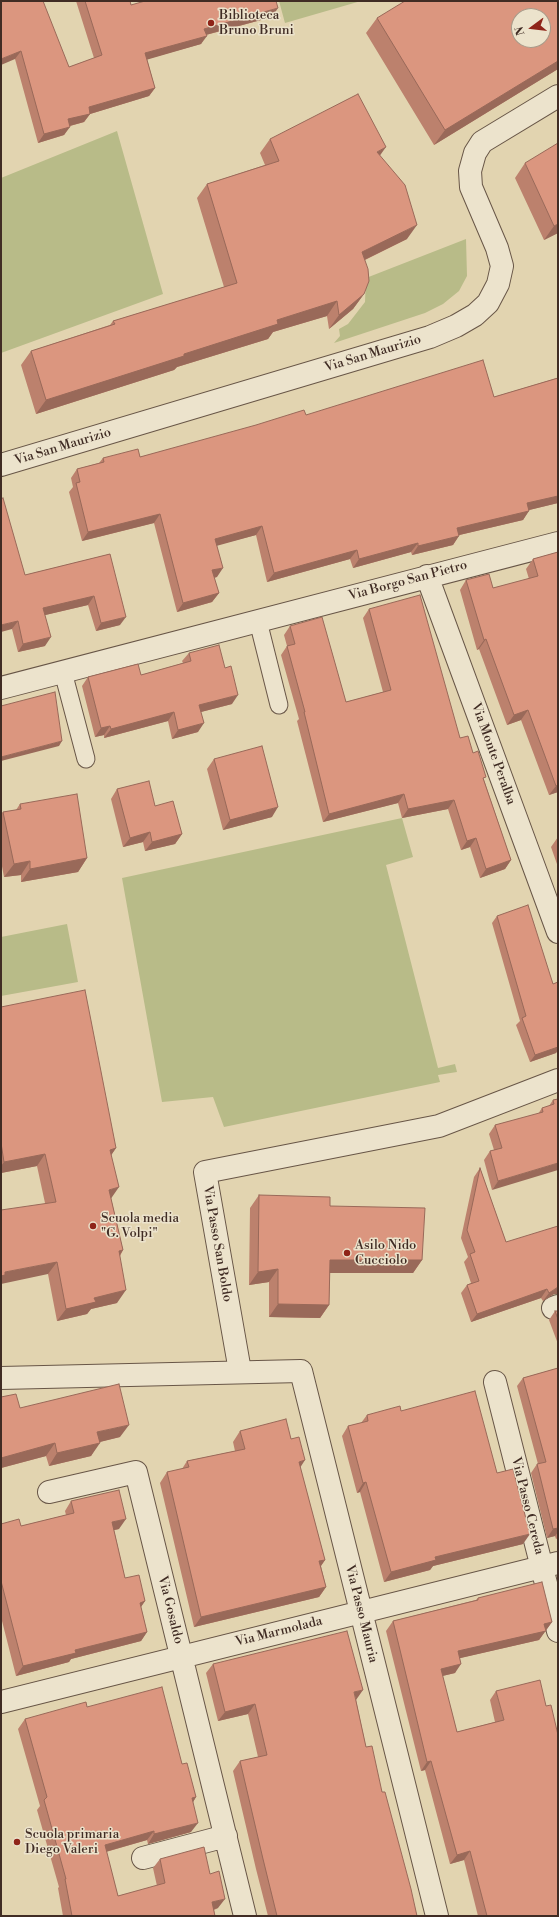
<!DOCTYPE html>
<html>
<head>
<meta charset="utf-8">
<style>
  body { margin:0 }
  #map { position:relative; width:559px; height:1917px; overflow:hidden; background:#e2d4b0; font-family:"Libre Bodoni",serif }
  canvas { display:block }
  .frame { position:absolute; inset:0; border:2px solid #402c24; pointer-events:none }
  .north { position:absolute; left:511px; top:8px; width:40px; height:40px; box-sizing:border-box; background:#ece3cc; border:1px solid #a79a89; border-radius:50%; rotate:255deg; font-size:11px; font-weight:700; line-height:16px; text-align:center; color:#402c24 }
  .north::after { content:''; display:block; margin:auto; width:14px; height:18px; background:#8f2418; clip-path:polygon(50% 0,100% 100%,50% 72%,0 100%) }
</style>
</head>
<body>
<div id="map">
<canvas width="559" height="1917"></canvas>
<div class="frame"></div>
<div class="north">N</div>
</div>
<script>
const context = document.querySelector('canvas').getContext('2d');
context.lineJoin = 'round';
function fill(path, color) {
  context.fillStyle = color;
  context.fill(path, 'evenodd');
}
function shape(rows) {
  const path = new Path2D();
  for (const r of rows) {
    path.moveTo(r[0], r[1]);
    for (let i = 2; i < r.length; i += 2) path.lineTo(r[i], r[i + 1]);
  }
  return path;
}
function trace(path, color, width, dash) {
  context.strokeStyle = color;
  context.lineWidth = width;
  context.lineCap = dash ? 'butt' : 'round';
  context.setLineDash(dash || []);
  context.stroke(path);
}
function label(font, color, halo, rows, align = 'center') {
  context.font = font + ' "Libre Bodoni",serif';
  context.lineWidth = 3;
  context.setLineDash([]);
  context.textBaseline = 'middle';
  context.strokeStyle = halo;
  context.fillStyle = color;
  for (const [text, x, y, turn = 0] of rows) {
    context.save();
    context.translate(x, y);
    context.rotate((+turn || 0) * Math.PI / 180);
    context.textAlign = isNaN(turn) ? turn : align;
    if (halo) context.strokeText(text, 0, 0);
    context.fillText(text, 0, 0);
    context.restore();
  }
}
const green = shape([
  [279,1,361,1,285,23],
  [117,131,163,294,1,353,1,178],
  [466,239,467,276,459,291,443,304,425,313,334,343,340,336,339,329,348,324,365,302,366,278],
  [402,818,413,857,386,865,438,1068,455,1064,457,1072,438,1075,440,1082,224,1127,213,1097,162,1102,122,878],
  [67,924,78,982,1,996,1,937]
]);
const service = shape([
  [258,621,279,705],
  [63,672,86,759]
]);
const minor = shape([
  [1,465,430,337,456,326,475,315,488,303,498,284,502,266,497,248,471,187,470,171,475,153,482,142,558,96],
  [427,576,558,932],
  [1,688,558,543],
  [553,1308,558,1306],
  [240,1371,205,1172,439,1126,558,1080],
  [1,1378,301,1371,437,1916],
  [495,1382,558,1631],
  [49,1492,136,1472,245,1916],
  [1,1702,558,1563],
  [143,1858,226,1836]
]);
const wall = shape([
  [1,1,69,67,94,58,76,1,130,1,131,5,272,17,206,35,201,44,147,59,155,88,149,96,90,114,84,122,70,126,64,135,38,143,15,59],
  [558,1,558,69,434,145,366,33,377,18],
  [270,139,380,156,407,239,365,260,364,294,353,309,329,329,327,316,273,332,268,339,177,367,174,370,36,414,21,365,31,351,110,325,113,321,224,287,197,198,207,184,265,165,260,153],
  [525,163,558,233,544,240,515,178],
  [558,376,558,503,529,510,523,520,459,535,453,545,412,555,411,552,353,568,350,559,267,582,256,535,217,545,217,577,214,578,219,593,212,602,177,612,154,523,82,541,69,492,73,487,71,478,77,469,99,463,103,458,140,457,306,415,494,397,557,378],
  [558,552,558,792,549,795,521,720,507,725,479,649,477,650,460,590,466,580,493,588,529,579,526,569,533,559],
  [110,554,120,625,96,631,88,605,45,615,45,646,18,652,12,629,25,575],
  [369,609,460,738,473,753,484,780,511,860,505,869,480,878,470,847,461,850,448,809,402,818,398,803,323,822,297,721,299,719,281,655,287,646,284,635,290,626,346,702,383,692,363,618],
  [189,653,232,704,201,712,198,732,172,739,168,721,104,738,104,735,95,737,82,686,88,677,141,675,183,663,182,661],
  [214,759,272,817,223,830,207,769],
  [117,789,155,806,182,834,175,844,145,851,143,842,123,847,111,799],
  [20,804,87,858,78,872,21,882,21,875,4,877,1,861,1,814,3,812,16,810],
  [558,837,558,867,551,847],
  [497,916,553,984,558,982,558,1050,556,1053,530,1062,516,1025,520,1021,492,923],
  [1,1007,116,1148,111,1155,111,1198,123,1250,120,1256,117,1303,91,1309,87,1314,57,1321,48,1274,45,1203,37,1166,1,1173],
  [558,1099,492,1190,484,1160,490,1151,494,1150,489,1134,495,1125,538,1114,542,1108,549,1106,553,1100],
  [480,1168,506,1242,554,1294,543,1301,541,1298,471,1322,461,1293,467,1285,471,1283,464,1262,468,1257,461,1238,474,1177],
  [259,1195,330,1206,422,1260,413,1273,330,1273,329,1305,320,1318,269,1317,269,1282,249,1285,250,1208],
  [555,1311,558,1311,558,1344,549,1320],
  [558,1368,558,1538,556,1539,555,1536,547,1538,531,1473,537,1464,538,1464,517,1386,523,1378],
  [1,1397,20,1408,120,1437,99,1442,91,1456,49,1466,46,1456,1,1468],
  [401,1411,497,1473,523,1544,433,1566,430,1570,384,1582,360,1492,357,1493,342,1436,348,1426,361,1423,367,1415],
  [240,1431,291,1439,300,1467,325,1560,321,1566,326,1587,319,1597,194,1627,160,1483,167,1472,182,1469,187,1461,235,1451,233,1442],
  [71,1501,119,1529,114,1530,125,1578,145,1601,141,1607,147,1632,141,1641,71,1659,69,1662,16,1676,1,1617,1,1524,21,1526,66,1515,65,1511],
  [478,1598,552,1622,539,1640,460,1658,455,1673,442,1676,457,1732,495,1722,490,1700,496,1691,558,1916,478,1916,464,1860,450,1864,425,1770,421,1771,386,1631,393,1621,476,1600],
  [213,1664,356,1700,366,1747,382,1792,417,1916,268,1916,256,1869,233,1771,240,1761,258,1757,248,1714,218,1721,206,1673],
  [87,1707,182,1764,196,1797,193,1802,191,1832,148,1844,147,1840,106,1852,118,1896,157,1886,153,1868,160,1859,218,1908,214,1910,215,1916,63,1916,58,1888,59,1887,37,1810,40,1806,18,1729,25,1719]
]);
const shadedWall = shape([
  [278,8,272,17,198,37,204,29],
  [207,36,201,44,139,62,145,53],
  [21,51,15,59,1,65,1,59],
  [558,61,558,69,434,145,445,130],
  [155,88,149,96,90,114,84,122,62,128,68,119,89,107],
  [70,127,64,135,38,143,44,134],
  [386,147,376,161,377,152],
  [558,224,558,233,544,240,554,226],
  [417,225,407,239,352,266,362,252],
  [364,294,353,309,329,329,339,315],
  [337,301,327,316,273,332,268,339,177,367,174,370,36,414,46,400,184,354,277,320],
  [558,496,558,503,521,512,527,503],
  [529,511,523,520,451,537,457,528],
  [160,514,154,523,82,541,88,532],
  [262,526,256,535,209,548,215,539],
  [459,536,453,545,412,555,418,546],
  [418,543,411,552,353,568,359,559],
  [357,550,350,559,267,582,274,573],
  [223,568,217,577,206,579,212,570],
  [219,593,212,602,177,612,183,603],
  [94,596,88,605,37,617,43,608],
  [126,617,120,625,96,631,101,623],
  [18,621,12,629,1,632,1,625],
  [51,637,45,646,18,652,23,644],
  [486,639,479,649,477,650,484,640],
  [238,695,232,704,193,714,199,705],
  [528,710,521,720,507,725,514,715],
  [174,712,168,721,104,738,111,729],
  [204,723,198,732,172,739,178,730],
  [110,726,104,735,95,737,101,728],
  [62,741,59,746,1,761,1,757],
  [558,785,558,792,549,795,556,786],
  [404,794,398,803,323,822,329,814],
  [454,800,448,809,402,818,408,809],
  [278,807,272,817,223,830,230,820],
  [150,832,143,842,123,847,130,838],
  [182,834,175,844,145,851,152,842],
  [476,838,470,847,461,850,467,841],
  [87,858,78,872,21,882,30,869],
  [511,860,505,869,480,878,486,869],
  [30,861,21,875,4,877,14,864],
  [558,1047,558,1050,556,1053,530,1062,535,1055],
  [116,1148,108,1160,110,1150],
  [45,1154,37,1166,1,1173,1,1166,4,1162],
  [558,1163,558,1170,492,1190,498,1181],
  [119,1187,110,1200,109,1190],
  [123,1250,115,1263,119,1251],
  [330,1260,422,1260,413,1273,321,1273],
  [57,1262,48,1274,1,1284,1,1276,5,1272],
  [278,1269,269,1282,249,1285,258,1272],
  [558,1287,558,1294,554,1294,543,1301,549,1293],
  [547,1289,541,1298,471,1322,477,1314],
  [126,1290,117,1303,91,1309,87,1314,57,1321,66,1309,94,1298],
  [278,1304,329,1305,320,1318,269,1317],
  [129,1425,120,1437,88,1445,97,1432],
  [55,1443,46,1456,1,1468,1,1458],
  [100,1443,91,1456,49,1466,57,1453],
  [305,1460,298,1471,299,1462],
  [366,1482,360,1492,357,1493,363,1483],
  [126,1519,119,1529,105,1532,112,1522],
  [558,1528,558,1532,555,1536,547,1538,553,1529],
  [530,1534,523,1544,433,1566,430,1570,384,1582,391,1572,435,1557],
  [325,1560,318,1570,319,1561],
  [326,1587,319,1597,194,1627,201,1617],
  [145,1601,138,1611,140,1603],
  [552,1622,539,1640,452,1660,458,1651,544,1624],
  [147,1632,141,1641,71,1659,69,1662,16,1676,23,1666,75,1650],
  [461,1664,455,1673,434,1678,441,1669],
  [363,1690,356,1700,354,1692],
  [255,1704,248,1714,218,1721,225,1712],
  [431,1761,425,1770,421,1771,427,1762],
  [196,1797,190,1807,192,1798],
  [198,1823,191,1832,148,1844,154,1834],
  [154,1831,147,1840,98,1854,105,1845],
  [470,1851,464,1860,450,1864,457,1855],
  [225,1899,218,1908,205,1912,212,1902]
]);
const building = shape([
  [1,1,43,1,69,67,102,55,85,1,130,1,131,5,145,1,276,1,278,8,204,29,207,36,145,53,155,88,89,107,90,114,68,119,70,127,44,134,21,51,1,59,1,1],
  [405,1,558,1,558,61,445,130,377,18,405,1],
  [519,16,543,16,543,40,519,40,519,16],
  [358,94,386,147,377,152,405,185,417,225,362,252,368,269,369,281,364,294,339,315,337,301,277,320,278,324,184,354,184,356,46,400,31,351,115,324,113,321,237,283,207,184,279,161,270,139,358,94],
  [558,143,558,224,554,226,525,163,558,143],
  [483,360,494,397,558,378,558,496,527,503,529,511,457,528,459,536,418,546,418,543,359,559,357,550,274,573,262,526,215,539,223,568,212,570,219,593,183,603,160,514,88,532,76,483,80,482,77,469,104,462,103,458,138,449,140,457,256,425,304,410,306,415,483,360],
  [3,498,25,575,110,554,126,617,101,623,94,596,43,608,51,637,23,644,18,621,1,625,1,499,3,498],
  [558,552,558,785,556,786,528,710,514,715,486,639,484,640,466,580,489,574,493,588,538,576,533,559,558,552],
  [420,595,460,738,468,736,473,753,478,751,486,777,483,778,511,860,486,869,476,838,467,841,454,800,408,809,404,794,329,814,304,712,305,712,287,646,295,644,290,626,322,617,346,702,391,690,369,609,420,595],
  [219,645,225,668,231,666,238,695,199,705,204,723,178,730,174,712,111,729,110,726,101,728,88,677,138,664,141,675,191,661,189,653,219,645],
  [55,692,62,741,1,757,1,706,55,692],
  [262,746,278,807,230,820,214,759,262,746],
  [149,781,155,806,173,801,182,834,152,842,150,832,130,838,117,789,149,781],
  [77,794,87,858,30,869,30,861,14,864,3,812,21,809,20,804,77,794],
  [528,905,553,984,558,982,558,1047,535,1055,522,1018,526,1016,497,916,528,905],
  [85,990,116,1148,110,1150,119,1187,109,1190,123,1250,119,1251,126,1290,94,1298,96,1302,66,1309,57,1262,5,1272,5,1275,1,1276,1,1210,56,1202,45,1154,4,1162,1,1143,1,1007,85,990],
  [558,1099,558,1163,498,1181,490,1151,502,1148,495,1125,543,1112,542,1108,554,1104,553,1100,558,1099],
  [480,1168,506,1242,558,1226,558,1287,549,1293,547,1289,477,1314,467,1285,479,1281,470,1254,475,1252,467,1230,480,1168],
  [259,1195,330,1197,330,1206,425,1208,422,1260,330,1260,329,1305,278,1304,278,1269,258,1272,259,1195],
  [555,1311,558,1311,558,1319,555,1311],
  [558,1368,558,1528,553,1529,537,1464,546,1462,523,1378,558,1368],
  [119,1384,129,1425,97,1432,100,1443,57,1453,55,1443,1,1458,1,1397,16,1394,20,1408,119,1384],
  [475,1391,497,1473,513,1469,530,1534,435,1557,436,1560,391,1572,366,1482,363,1483,348,1426,368,1421,367,1415,400,1406,401,1411,475,1391],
  [286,1419,291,1439,299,1437,305,1460,299,1462,325,1560,319,1561,326,1587,201,1617,167,1472,189,1467,187,1461,245,1449,240,1431,286,1419],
  [119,1490,126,1519,112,1522,125,1578,139,1575,145,1601,140,1603,147,1632,75,1650,76,1653,23,1666,1,1581,1,1524,19,1519,21,1526,74,1513,71,1501,119,1490],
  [542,1582,552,1622,544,1624,546,1631,458,1651,461,1664,441,1669,457,1732,504,1720,496,1691,540,1680,546,1706,551,1705,558,1735,558,1916,487,1916,470,1851,457,1855,431,1761,427,1762,393,1621,478,1600,478,1598,542,1582],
  [347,1631,363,1690,354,1692,366,1747,372,1746,382,1792,385,1792,411,1889,417,1916,277,1916,263,1859,240,1761,267,1755,255,1704,225,1712,213,1664,347,1631],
  [162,1687,182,1764,187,1763,196,1797,192,1798,198,1823,154,1834,154,1831,105,1845,118,1896,165,1883,160,1859,204,1847,210,1874,219,1871,225,1899,212,1902,215,1916,72,1916,65,1879,66,1879,44,1800,47,1797,25,1719,86,1702,87,1707,162,1687]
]);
const markers = [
  [211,23,4,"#8f2418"],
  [93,1226,4,"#8f2418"],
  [347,1253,4,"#8f2418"],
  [17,1842,4,"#8f2418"]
];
const poiNames = [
  ["Biblioteca",219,16],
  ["Bruno Bruni",219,31],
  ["Scuola media",101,1219],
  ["\"G. Volpi\"",101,1234],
  ["Asilo Nido",355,1246],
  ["Cucciolo",355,1261],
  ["Scuola primaria",25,1835],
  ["Diego Valeri",25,1850]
];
const streetNames = [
  ["Via San Maurizio",373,354,-17],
  ["Via San Maurizio",63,447,-17],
  ["Via Borgo San Pietro",408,581,-15],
  ["Via Monte Peralba",493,754,70],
  ["Via Passo San Boldo",217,1244,80],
  ["Via Passo Cereda",527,1506,76],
  ["Via Gosaldo",170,1610,76],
  ["Via Passo Mauria",361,1614,76],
  ["Via Marmolada",279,1632,-14]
];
fill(green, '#b8bb88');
trace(service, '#685647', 19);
trace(minor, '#685647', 24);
trace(service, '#ece3cc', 17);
trace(minor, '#ece3cc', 22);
fill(wall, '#bc816d');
fill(shadedWall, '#996959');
fill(building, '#db967f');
trace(building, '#996959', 1);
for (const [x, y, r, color] of markers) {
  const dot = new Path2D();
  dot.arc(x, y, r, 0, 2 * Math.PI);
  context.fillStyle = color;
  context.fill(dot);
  trace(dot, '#ece3cc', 1.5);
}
label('13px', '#402c24', '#ece3cc', poiNames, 'left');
label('13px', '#402c24', '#ece3cc', streetNames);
</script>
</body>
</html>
